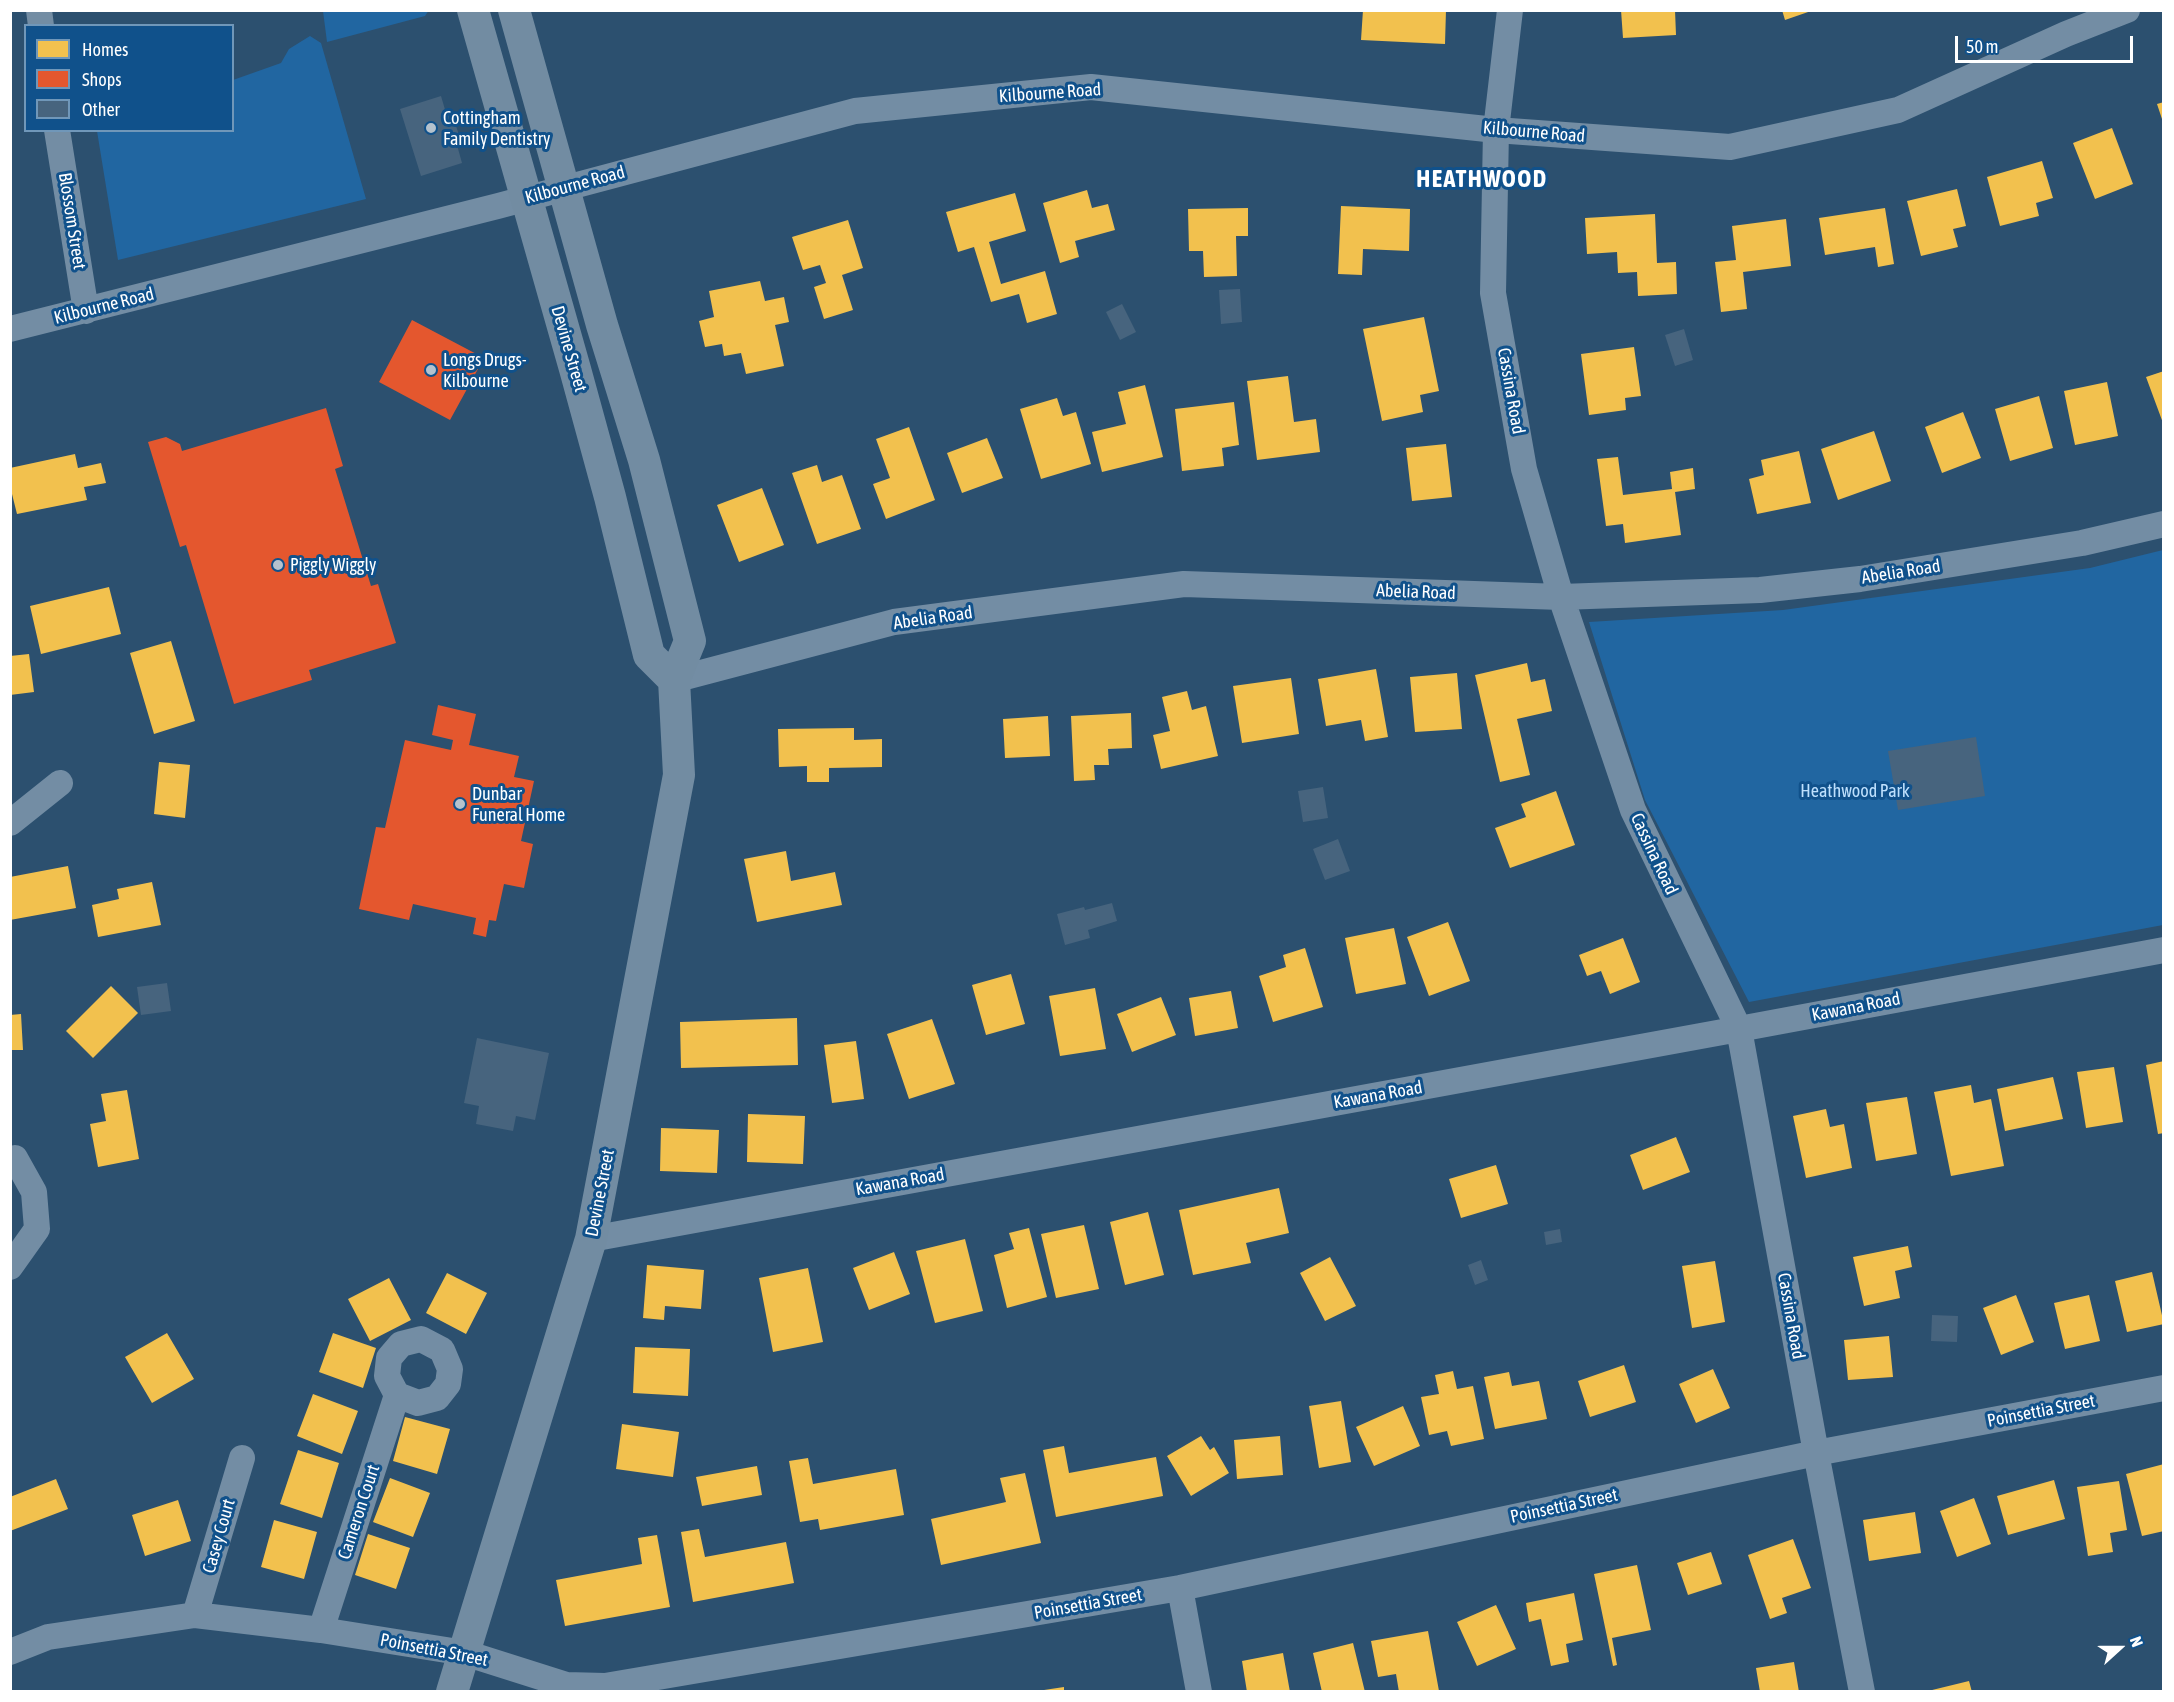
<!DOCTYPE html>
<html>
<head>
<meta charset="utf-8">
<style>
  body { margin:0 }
  #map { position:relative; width:2174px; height:1702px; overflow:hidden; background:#2c506f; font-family:"Asap Condensed",sans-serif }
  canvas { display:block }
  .frame { position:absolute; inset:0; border:12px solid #fff; pointer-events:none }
  .legend { position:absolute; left:24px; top:24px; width:210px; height:108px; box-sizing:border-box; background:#10518b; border:2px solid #7097b9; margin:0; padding:8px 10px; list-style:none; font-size:18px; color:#fff }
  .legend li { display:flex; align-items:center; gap:12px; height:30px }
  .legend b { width:30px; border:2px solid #7097b9 }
  .north { position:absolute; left:2090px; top:1618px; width:60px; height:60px; -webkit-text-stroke:4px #10518b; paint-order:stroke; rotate:69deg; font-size:16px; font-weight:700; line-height:24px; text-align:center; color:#fff }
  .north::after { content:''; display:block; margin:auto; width:21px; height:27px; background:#fff; clip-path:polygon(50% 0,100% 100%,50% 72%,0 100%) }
  .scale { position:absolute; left:1955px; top:36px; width:178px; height:27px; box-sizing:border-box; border:3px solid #fff; border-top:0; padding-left:8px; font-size:18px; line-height:21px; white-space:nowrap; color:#fff; -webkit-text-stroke:4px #10518b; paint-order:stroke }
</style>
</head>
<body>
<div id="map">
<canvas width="2174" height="1702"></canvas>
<div class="frame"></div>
<ul class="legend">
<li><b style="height:16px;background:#f2c14e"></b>Homes</li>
<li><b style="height:16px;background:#e4572e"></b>Shops</li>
<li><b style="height:16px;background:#47647e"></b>Other</li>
</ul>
<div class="north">N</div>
<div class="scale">50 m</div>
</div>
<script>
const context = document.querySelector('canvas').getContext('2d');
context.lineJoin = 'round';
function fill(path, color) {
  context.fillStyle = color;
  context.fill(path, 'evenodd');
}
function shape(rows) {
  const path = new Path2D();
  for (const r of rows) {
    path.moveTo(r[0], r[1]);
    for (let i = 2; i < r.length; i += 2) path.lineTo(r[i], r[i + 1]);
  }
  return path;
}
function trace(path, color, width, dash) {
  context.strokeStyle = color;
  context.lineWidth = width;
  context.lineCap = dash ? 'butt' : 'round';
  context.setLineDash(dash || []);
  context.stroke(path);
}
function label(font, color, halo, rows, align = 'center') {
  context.font = font + ' "Asap Condensed",sans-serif';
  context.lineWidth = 6;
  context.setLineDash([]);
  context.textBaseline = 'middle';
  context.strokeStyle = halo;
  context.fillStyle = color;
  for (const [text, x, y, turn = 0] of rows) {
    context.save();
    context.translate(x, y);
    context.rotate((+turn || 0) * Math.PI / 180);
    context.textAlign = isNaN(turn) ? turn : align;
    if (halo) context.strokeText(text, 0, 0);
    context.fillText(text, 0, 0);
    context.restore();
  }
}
const green = shape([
  [429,10,425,16,327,42,323,11],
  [310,36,321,43,366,199,118,260,97,131,232,130,233,80,281,63,289,49],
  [2163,550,2163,925,1749,1002,1645,800,1589,622,1783,610,2090,568]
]);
const homes = shape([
  [1363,10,1446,10,1445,44,1361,40],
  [1621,10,1675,10,1676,35,1623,38],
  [1782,10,1811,10,1811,11,1785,20],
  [2164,102,2164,122,2163,122,2157,104],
  [2112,128,2133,184,2095,199,2073,143],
  [2042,161,2053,198,2036,203,2039,216,2000,226,1987,177],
  [1957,189,1966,226,1953,229,1958,247,1921,256,1907,201],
  [1087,190,1092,208,1108,204,1115,230,1075,241,1079,257,1060,263,1043,203],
  [1015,193,1026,231,989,242,1001,284,1045,271,1057,314,1027,323,1019,294,991,302,974,247,958,252,946,212],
  [1341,206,1410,209,1409,251,1363,249,1362,275,1338,274],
  [1248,208,1248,236,1236,236,1237,276,1204,277,1203,251,1189,251,1188,209],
  [1885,208,1894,264,1878,267,1875,247,1825,255,1819,218],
  [1655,214,1657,263,1676,262,1677,294,1638,296,1637,272,1618,273,1617,252,1587,254,1585,218],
  [1786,219,1791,266,1743,272,1747,309,1721,312,1715,262,1736,260,1732,226],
  [848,220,863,268,842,275,853,310,824,319,814,287,826,283,820,265,803,270,792,237],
  [760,281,765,301,784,297,789,322,775,325,784,366,746,374,741,353,724,356,722,344,705,347,699,321,714,317,709,291],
  [1424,317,1439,391,1420,395,1423,412,1382,421,1363,329],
  [1634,347,1641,396,1625,398,1626,410,1589,415,1581,354],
  [2164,371,2164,423,2163,423,2146,377],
  [1288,376,1294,422,1316,419,1320,452,1257,460,1247,381],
  [2107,382,2118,436,2075,445,2064,391],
  [1145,385,1163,457,1102,472,1092,432,1126,424,1118,392],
  [2039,396,2053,448,2010,461,1995,409],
  [1057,398,1063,416,1076,412,1091,464,1041,479,1020,409],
  [1234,402,1239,445,1222,448,1224,466,1182,471,1175,409],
  [1963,412,1981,458,1942,473,1925,427],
  [909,427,935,500,886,519,873,484,890,478,876,439],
  [1874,431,1891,481,1838,500,1821,449],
  [987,438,1003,478,962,493,947,453],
  [1446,444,1452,497,1412,501,1406,448],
  [1799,451,1811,503,1757,514,1749,479,1764,475,1761,460],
  [75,454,78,468,101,463,106,483,84,487,87,500,17,514,10,486,10,468],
  [1618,457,1623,495,1672,489,1670,472,1693,468,1695,489,1675,492,1681,535,1625,543,1623,524,1606,526,1597,459],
  [817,465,822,482,842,475,861,529,817,544,792,473],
  [762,488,784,545,739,562,717,505],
  [109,587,121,634,41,654,30,606],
  [171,641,195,721,154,734,130,653],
  [29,654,34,692,10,695,10,656],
  [1527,663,1531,682,1545,679,1552,711,1517,719,1530,775,1500,782,1475,675],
  [1376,669,1388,737,1365,741,1361,720,1326,726,1318,679],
  [1457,673,1462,729,1415,732,1410,677],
  [1291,678,1299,734,1242,743,1233,686],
  [1187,691,1192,710,1206,706,1218,756,1161,769,1153,735,1170,731,1162,697],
  [1131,713,1132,748,1108,749,1109,765,1094,765,1095,780,1074,781,1071,716],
  [1048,716,1050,756,1005,758,1003,719],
  [854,728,854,740,882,739,882,767,829,768,829,782,807,782,807,766,779,767,778,729],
  [159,762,190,765,185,818,154,814],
  [1556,791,1575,845,1510,868,1495,828,1526,817,1521,804],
  [786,851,791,881,835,872,842,905,757,922,744,859],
  [68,866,76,908,10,920,10,877],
  [152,882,161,925,98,937,92,905,119,899,117,889],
  [1448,922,1470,981,1429,996,1407,937],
  [1394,928,1406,984,1356,994,1345,938],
  [1623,938,1640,982,1610,994,1601,971,1587,976,1579,955],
  [1305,948,1323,1007,1273,1022,1259,976,1286,967,1283,955],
  [1011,974,1025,1024,986,1035,972,985],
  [111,986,138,1013,93,1058,66,1031],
  [1095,988,1106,1049,1060,1056,1049,996],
  [1231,991,1238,1028,1195,1036,1189,998],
  [1161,997,1176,1035,1132,1052,1117,1014],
  [21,1014,23,1050,10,1050,10,1015],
  [797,1018,798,1065,681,1068,680,1022],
  [932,1019,955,1084,909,1099,887,1034],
  [856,1041,864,1099,832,1103,824,1045],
  [2164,1061,2164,1133,2158,1134,2146,1065],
  [2114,1067,2123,1122,2086,1128,2077,1072],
  [2053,1077,2063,1119,2005,1131,1997,1089],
  [1971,1085,1974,1103,1991,1099,2004,1166,1951,1176,1934,1092],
  [127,1090,139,1159,98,1167,90,1124,106,1121,101,1094],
  [1907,1097,1917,1154,1876,1161,1866,1103],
  [1826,1109,1830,1127,1844,1124,1852,1168,1806,1178,1793,1116],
  [748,1114,805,1116,803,1164,747,1162],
  [661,1128,719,1130,717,1173,660,1171],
  [1676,1137,1690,1172,1643,1190,1630,1155],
  [1496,1165,1508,1204,1461,1218,1449,1179],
  [1279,1188,1289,1233,1246,1243,1251,1263,1193,1275,1179,1210],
  [1148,1212,1164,1275,1125,1285,1110,1222],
  [1084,1225,1099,1289,1056,1298,1041,1234],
  [1029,1228,1047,1297,1007,1308,994,1255,1014,1249,1009,1233],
  [965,1239,983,1311,935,1323,916,1251],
  [1908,1246,1912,1267,1895,1271,1900,1298,1864,1306,1853,1257],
  [894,1252,910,1294,869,1310,853,1268],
  [1330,1257,1356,1306,1325,1321,1300,1273],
  [1715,1261,1725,1322,1692,1328,1682,1266],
  [647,1265,704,1270,701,1309,665,1306,664,1320,643,1318],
  [808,1268,823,1342,773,1352,759,1278],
  [2152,1272,2164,1324,2127,1332,2115,1281],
  [447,1273,487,1293,466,1334,426,1313],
  [389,1278,411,1320,370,1341,348,1299],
  [2016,1295,2034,1342,2001,1355,1983,1308],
  [2089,1295,2100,1341,2065,1349,2054,1303],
  [167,1333,194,1379,152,1403,125,1357],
  [333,1333,376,1348,363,1388,319,1372],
  [1889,1336,1893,1377,1848,1380,1844,1340],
  [635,1347,690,1349,688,1396,633,1393],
  [1624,1365,1636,1402,1590,1417,1578,1381],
  [1713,1369,1730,1408,1696,1423,1679,1384],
  [1453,1371,1457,1389,1473,1386,1484,1439,1451,1446,1447,1431,1429,1435,1421,1397,1439,1394,1435,1375],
  [1509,1372,1512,1386,1539,1381,1547,1419,1495,1429,1484,1377],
  [313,1394,358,1411,342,1454,297,1436],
  [1341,1401,1351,1462,1319,1468,1309,1406],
  [1403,1406,1420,1446,1374,1466,1356,1427],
  [405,1417,450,1429,437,1474,393,1461],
  [622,1424,679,1432,673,1477,616,1469],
  [1201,1436,1210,1450,1214,1447,1229,1473,1191,1496,1167,1456],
  [1280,1436,1283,1475,1237,1479,1234,1440],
  [1064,1446,1069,1473,1156,1457,1163,1496,1056,1517,1043,1450],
  [298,1450,339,1463,322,1518,280,1504],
  [808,1458,813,1484,896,1469,904,1515,820,1530,818,1519,800,1522,789,1461],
  [2164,1464,2164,1531,2142,1536,2126,1474],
  [757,1466,762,1495,702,1506,696,1477],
  [1025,1473,1041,1543,941,1565,931,1519,1006,1502,1000,1478],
  [390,1478,430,1493,413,1537,373,1522],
  [56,1479,68,1509,10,1531,10,1497],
  [2054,1480,2065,1519,2008,1535,1997,1496],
  [2119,1481,2127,1530,2110,1533,2113,1552,2088,1556,2077,1487],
  [1974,1498,1991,1544,1957,1557,1940,1511],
  [178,1500,191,1541,145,1556,132,1515],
  [1915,1512,1921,1553,1869,1561,1863,1520],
  [274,1520,317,1532,304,1579,261,1567],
  [699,1529,705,1557,786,1542,794,1583,693,1602,681,1532],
  [368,1534,410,1548,396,1589,355,1575],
  [657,1535,670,1607,565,1626,556,1580,642,1564,638,1538],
  [1793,1539,1811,1588,1782,1598,1787,1613,1770,1619,1748,1555],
  [1711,1552,1722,1584,1688,1595,1677,1563],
  [1637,1565,1651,1630,1612,1638,1617,1665,1613,1666,1594,1574],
  [1574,1593,1583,1640,1566,1644,1569,1662,1551,1666,1541,1619,1529,1622,1526,1603],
  [1496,1605,1516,1649,1477,1666,1457,1622],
  [1428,1631,1439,1691,1399,1692,1396,1674,1378,1677,1371,1641],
  [1353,1643,1365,1692,1322,1692,1313,1653],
  [1283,1653,1290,1692,1247,1692,1242,1661],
  [1794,1662,1799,1692,1760,1692,1756,1668],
  [1969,1681,1972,1692,1928,1692,1928,1691],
  [1064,1687,1064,1692,1044,1692,1044,1690]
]);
const shops = shape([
  [412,320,484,358,450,420,379,382],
  [326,408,343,466,335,469,371,586,378,584,396,643,309,670,312,680,234,704,186,545,180,547,148,442,166,437,180,444,182,451],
  [438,705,476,714,469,745,519,756,514,777,534,781,521,841,533,844,524,888,504,884,496,921,489,920,486,937,473,934,476,918,413,904,409,920,359,909,376,827,385,828,405,740,451,750,453,740,432,735]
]);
const building = shape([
  [441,96,446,113,451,111,462,144,457,145,462,163,421,176,400,109],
  [1240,289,1242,322,1221,324,1219,290],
  [1122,304,1136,332,1120,340,1106,312],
  [1684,329,1693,360,1675,366,1665,335],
  [1976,737,1985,796,1898,810,1888,751],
  [1323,787,1328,818,1303,822,1298,791],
  [1338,839,1350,871,1325,880,1313,849],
  [1112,903,1117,921,1088,930,1090,938,1065,945,1057,914,1084,907,1085,910],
  [167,983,171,1011,141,1015,137,987],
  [477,1038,549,1053,535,1120,516,1116,513,1131,476,1124,479,1106,464,1103],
  [1560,1229,1562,1242,1546,1245,1544,1232],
  [1481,1260,1488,1280,1475,1285,1468,1265],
  [1932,1315,1958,1316,1957,1342,1931,1341]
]);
const minor = shape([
  [39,10,41,26],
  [1510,10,1496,130,1493,293,1524,469,1561,597,1633,810,1739,1029,1816,1453,1862,1692],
  [57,130,86,311],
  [10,329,498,206,855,111,1091,87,1496,130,1730,147,1898,110,2066,34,2127,10],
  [674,680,894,622,1184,584,1561,597,1760,590,1860,579,2082,543,2164,524],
  [10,823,60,783],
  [591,1239,1739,1029,2164,950],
  [10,1267,37,1229,34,1192,15,1158],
  [1180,1588,1199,1692],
  [195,1615,242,1458],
  [321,1630,397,1395,387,1376,389,1358,401,1344,421,1339,442,1350,450,1369,448,1384,437,1398,418,1403,397,1395],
  [10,1652,48,1637,195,1615,321,1630,465,1653,566,1685,605,1686,1180,1588,1816,1453,2164,1388]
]);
const major = shape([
  [473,10,575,369,610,497,649,655,674,680],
  [452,1692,591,1239,679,775,674,680,690,641,644,460,602,325,514,10]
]);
const markers = [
  [431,128,6,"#b5c2cd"],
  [431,370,6,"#b5c2cd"],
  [278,565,6,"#b5c2cd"],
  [460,804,6,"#b5c2cd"]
];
const streetNames = [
  ["Kilbourne Road",1050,93,-4],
  ["Kilbourne Road",1534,132,5],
  ["Kilbourne Road",575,185,-15],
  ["Blossom Street",72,221,81],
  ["Kilbourne Road",104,306,-14],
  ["Devine Street",569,349,74],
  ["Cassina Road",1511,391,80],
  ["Abelia Road",1901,572,-9],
  ["Abelia Road",1416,592,2],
  ["Abelia Road",933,618,-8],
  ["Cassina Road",1654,854,65],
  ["Kawana Road",1856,1007,-11],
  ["Kawana Road",1378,1095,-10],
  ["Kawana Road",900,1182,-10],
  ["Devine Street",600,1193,-79],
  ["Cassina Road",1791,1316,80],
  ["Poinsettia Street",2041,1411,-11],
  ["Poinsettia Street",1564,1506,-12],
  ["Cameron Court",359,1512,-72],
  ["Casey Court",219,1536,-74],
  ["Poinsettia Street",1088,1604,-10],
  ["Poinsettia Street",434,1650,11]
];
const poiNames = [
  ["Cottingham",443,118],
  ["Family Dentistry",443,139],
  ["Longs Drugs-",443,360],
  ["Kilbourne",443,381],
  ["Piggly Wiggly",290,565],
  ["Dunbar",472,794],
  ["Funeral Home",472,815]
];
const parkNames = [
  ["Heathwood Park",1855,791]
];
const districtNames = [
  ["HEATHWOOD",1482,179]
];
fill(green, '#2166a1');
fill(homes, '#f2c14e');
fill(shops, '#e4572e');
fill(building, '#47647e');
trace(minor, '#738da4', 26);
trace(major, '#728ca2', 32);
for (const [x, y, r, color] of markers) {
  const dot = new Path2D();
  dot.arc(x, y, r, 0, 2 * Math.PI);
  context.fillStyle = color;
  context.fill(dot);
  trace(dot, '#10518b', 2);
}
label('18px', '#fff', '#10518b', streetNames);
label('18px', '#fff', '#10518b', poiNames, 'left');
label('18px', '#bee0fd', '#10518b', parkNames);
context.letterSpacing = '1.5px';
label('bold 24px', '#fff', '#10518b', districtNames);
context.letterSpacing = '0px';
</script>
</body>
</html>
